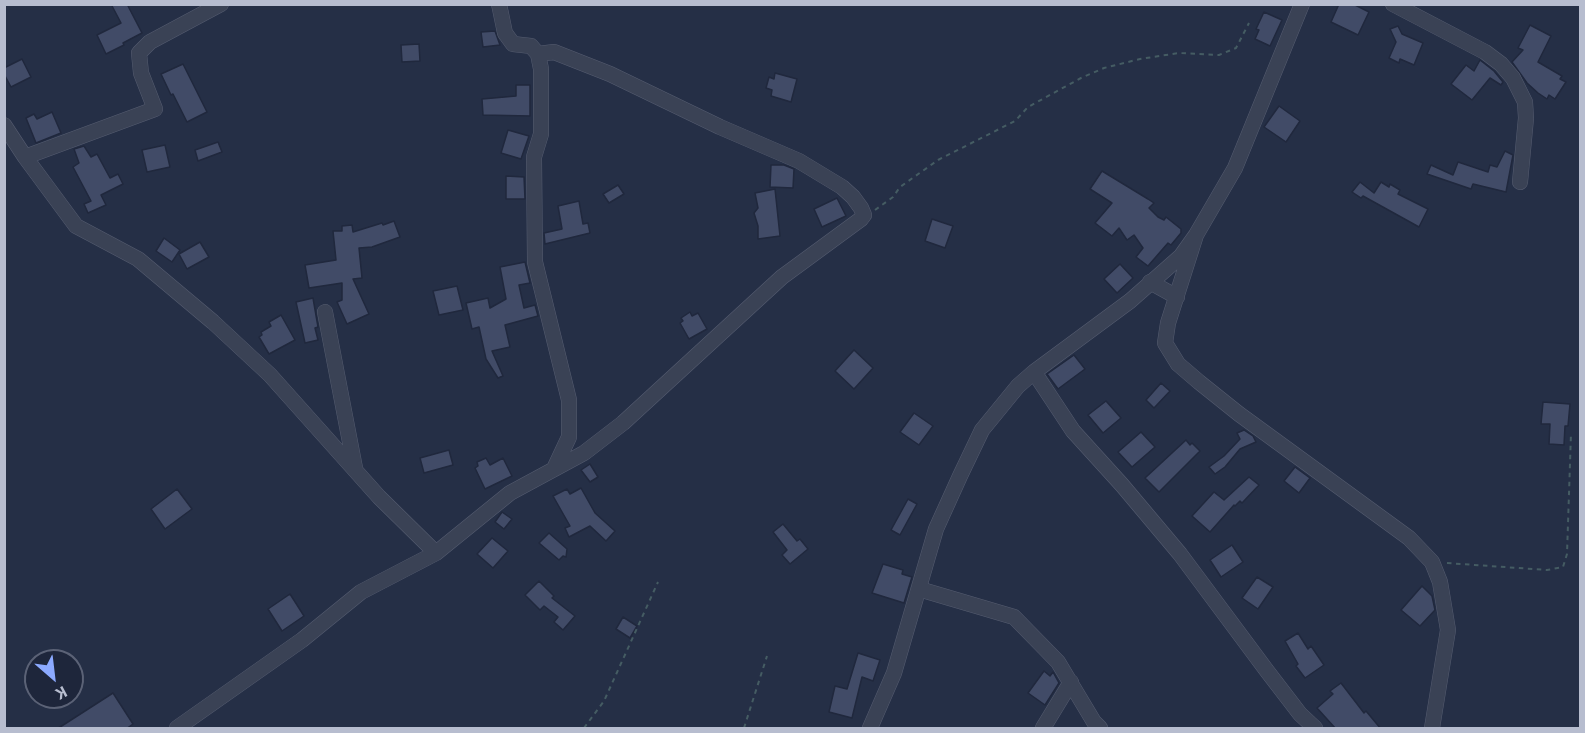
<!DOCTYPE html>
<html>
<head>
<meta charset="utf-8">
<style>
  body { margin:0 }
  #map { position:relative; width:1585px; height:733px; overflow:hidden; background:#252f46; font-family:"Exo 2",sans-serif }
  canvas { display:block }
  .frame { position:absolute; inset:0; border:6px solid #b7bdcf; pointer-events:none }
  .north { position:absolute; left:24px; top:649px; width:60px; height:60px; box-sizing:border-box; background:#1e263b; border:2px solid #5b6276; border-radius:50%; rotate:152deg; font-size:16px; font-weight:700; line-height:24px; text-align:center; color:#b7bdcf }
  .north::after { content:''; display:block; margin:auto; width:21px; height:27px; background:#8caaff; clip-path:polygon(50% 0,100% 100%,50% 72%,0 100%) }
</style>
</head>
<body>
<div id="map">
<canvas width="1585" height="733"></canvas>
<div class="frame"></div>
<div class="north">K</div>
</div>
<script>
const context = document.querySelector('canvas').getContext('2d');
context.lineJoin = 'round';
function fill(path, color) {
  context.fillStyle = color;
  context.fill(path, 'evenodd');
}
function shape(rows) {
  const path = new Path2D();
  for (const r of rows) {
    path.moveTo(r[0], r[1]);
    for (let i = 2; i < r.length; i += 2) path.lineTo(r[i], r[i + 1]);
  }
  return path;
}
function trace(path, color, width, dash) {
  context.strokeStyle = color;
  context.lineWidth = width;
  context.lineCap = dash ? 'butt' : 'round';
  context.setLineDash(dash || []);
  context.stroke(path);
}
const building = shape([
  [111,4,127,4,142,33,123,43,124,45,106,54,97,35,121,23,111,4],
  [1339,4,1353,4,1369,12,1358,35,1331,22,1339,4],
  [1264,12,1282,20,1270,46,1255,39,1259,30,1256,29,1264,12],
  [1530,25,1551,36,1538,62,1562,76,1560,79,1566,82,1555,99,1549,95,1547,99,1538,93,1527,83,1512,62,1523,50,1518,48,1530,25],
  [1398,26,1402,34,1423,43,1414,65,1400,59,1399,63,1389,58,1396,42,1390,29,1398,26],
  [495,31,500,45,483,47,481,32,495,31],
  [419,44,420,61,402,62,401,45,419,44],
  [22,59,31,77,11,87,4,74,4,68,22,59],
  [1480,60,1494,71,1503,82,1501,85,1490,78,1472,100,1451,84,1466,65,1474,71,1480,60],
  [183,64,207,112,187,122,173,94,171,95,161,74,183,64],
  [775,73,797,79,791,102,771,96,772,90,766,88,769,77,774,79,775,73],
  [516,85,530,85,530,116,483,115,482,99,516,96,516,85],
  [1279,106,1300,121,1286,142,1264,127,1279,106],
  [52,112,61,133,36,143,26,118,34,114,37,119,52,112],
  [508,130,529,136,521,159,501,153,508,130],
  [218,142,222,152,198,161,195,150,218,142],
  [165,145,170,167,147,172,142,150,165,145],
  [84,146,91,157,97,154,110,178,118,174,123,184,101,195,106,205,88,213,84,204,91,201,73,167,79,163,74,149,84,146],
  [1505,151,1513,155,1506,192,1473,184,1471,189,1427,174,1431,165,1453,175,1458,162,1488,172,1490,165,1497,167,1505,151],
  [771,165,784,165,794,169,793,188,770,187,771,165],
  [1102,171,1148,199,1154,203,1149,208,1158,217,1164,220,1166,217,1181,229,1181,233,1171,245,1168,243,1148,266,1136,257,1143,248,1134,235,1127,240,1119,228,1112,236,1095,223,1112,203,1090,189,1102,171],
  [506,176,524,177,525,199,506,199,506,176],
  [1360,182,1374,193,1381,182,1389,187,1390,184,1400,190,1398,194,1428,209,1419,227,1363,196,1361,198,1352,192,1360,182],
  [618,185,624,194,609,203,603,194,618,185],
  [775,189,780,236,758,239,758,226,754,213,758,208,755,193,775,189],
  [837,198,846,216,822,227,814,209,837,198],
  [579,201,583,224,588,223,590,233,545,244,544,233,562,229,558,206,579,201],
  [932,219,953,226,945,248,925,241,932,219],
  [394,221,400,237,372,247,359,248,362,278,353,279,369,314,347,324,337,302,342,300,342,283,309,288,305,265,336,260,333,231,342,231,342,226,352,225,353,232,382,223,383,225,394,221],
  [164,238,180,250,172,262,156,251,164,238],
  [200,242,209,257,187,269,179,254,200,242],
  [525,262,530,283,519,285,524,308,535,305,538,316,505,325,510,347,492,351,503,376,498,378,486,359,479,327,472,329,466,303,488,298,490,308,506,299,500,267,525,262],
  [1120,264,1133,278,1117,293,1104,279,1120,264],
  [457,286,463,310,439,315,433,291,457,286],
  [313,298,318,327,315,328,318,340,305,343,296,302,313,298],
  [690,312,692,316,698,313,707,329,689,339,680,323,683,321,681,318,690,312],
  [281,315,295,340,269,354,259,337,262,335,261,332,271,326,269,322,281,315],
  [854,350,873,368,854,389,835,371,854,350],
  [1074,355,1085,369,1058,389,1047,374,1074,355],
  [1161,383,1170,391,1154,408,1146,400,1161,383],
  [1106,401,1121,418,1103,433,1088,415,1106,401],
  [1543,402,1570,404,1568,426,1565,426,1564,445,1549,444,1550,424,1541,424,1543,402],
  [914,413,933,426,919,445,900,432,914,413],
  [1244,430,1253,436,1256,442,1240,449,1225,467,1215,474,1209,467,1224,456,1240,439,1237,433,1244,430],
  [1141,432,1155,447,1132,467,1118,452,1141,432],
  [1186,440,1190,445,1192,443,1200,451,1159,492,1145,478,1186,440],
  [449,450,453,465,424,473,420,458,449,450],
  [486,458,490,465,503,458,512,476,485,489,475,468,478,466,477,462,486,458],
  [590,464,598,477,590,482,581,470,590,464],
  [1295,467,1310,478,1299,493,1284,481,1295,467],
  [1249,477,1259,485,1242,503,1240,501,1235,506,1234,505,1210,532,1192,516,1214,492,1224,500,1249,477],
  [581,488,595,513,615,531,606,541,590,526,569,537,565,528,570,526,553,496,567,489,570,494,581,488],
  [177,489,192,509,165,529,151,509,177,489],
  [908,499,917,504,900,535,891,530,908,499],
  [502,512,512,519,504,529,495,522,502,512],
  [783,524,797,541,800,539,808,549,790,564,782,555,787,550,773,532,783,524],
  [549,533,567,549,566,557,563,556,559,560,539,543,549,533],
  [492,538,508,551,493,568,477,554,492,538],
  [1232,545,1243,562,1221,577,1210,560,1232,545],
  [883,564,903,570,902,574,912,577,904,603,872,593,883,564],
  [1257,577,1273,587,1258,609,1242,598,1257,577],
  [539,581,554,596,552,598,575,616,563,630,554,622,558,617,544,606,540,610,525,595,539,581],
  [1422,586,1432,596,1435,610,1420,626,1401,610,1422,586],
  [290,594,304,616,282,631,268,609,290,594],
  [623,617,637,626,630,638,616,629,623,617],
  [1298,633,1308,649,1311,646,1324,665,1305,678,1296,666,1298,664,1285,641,1298,633],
  [858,653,880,660,873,681,862,677,852,718,829,712,835,686,847,689,858,653],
  [1044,671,1050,676,1053,672,1059,683,1045,705,1028,693,1044,671],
  [1341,683,1364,713,1366,711,1381,729,1336,729,1317,708,1333,694,1330,691,1341,683],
  [113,693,133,724,126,729,57,729,113,693]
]);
const path = shape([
  [875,210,893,197,900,187,938,160,1015,121,1028,107,1081,78,1104,68,1140,59,1179,53,1219,55,1236,48,1249,23],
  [1447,563,1547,570,1563,567,1567,554,1571,433],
  [584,728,604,701,658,582],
  [744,728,767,656]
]);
const minor = shape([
  [499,4,505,33,513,44,531,46,538,54,541,69,541,134,534,157,535,262,569,400,569,437,554,469],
  [1393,4,1485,52,1501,64,1513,78,1525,102,1526,118,1520,182],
  [4,125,25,157,76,226,138,259,213,322,270,375,379,497,436,553],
  [25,157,155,109,141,73,139,53,150,42,221,4],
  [1196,235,1168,323,1165,343,1178,364,1199,382,1239,414,1409,538,1432,562,1440,582,1448,630,1432,728],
  [1150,282,1177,297],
  [325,312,355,468],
  [1034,372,1130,301,1181,256,1196,235,1235,168,1302,4],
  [919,589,1014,617,1058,662,1094,722,1100,728],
  [177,728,302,640,361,592,436,553,510,493,584,453,623,423,782,277,861,219,864,215,861,208,853,197,842,187,799,161,720,127,610,74,554,52,538,54],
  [870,728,894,673,936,529,960,476,982,430,1018,386,1034,372,1073,431,1122,485,1180,554,1267,671,1300,714,1315,728],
  [1043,728,1071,682]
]);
fill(building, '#414b67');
trace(building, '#20283d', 1.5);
trace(minor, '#555c70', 16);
trace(path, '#455c63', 2, [4.5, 4.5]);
trace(minor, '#3a4255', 15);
</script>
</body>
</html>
